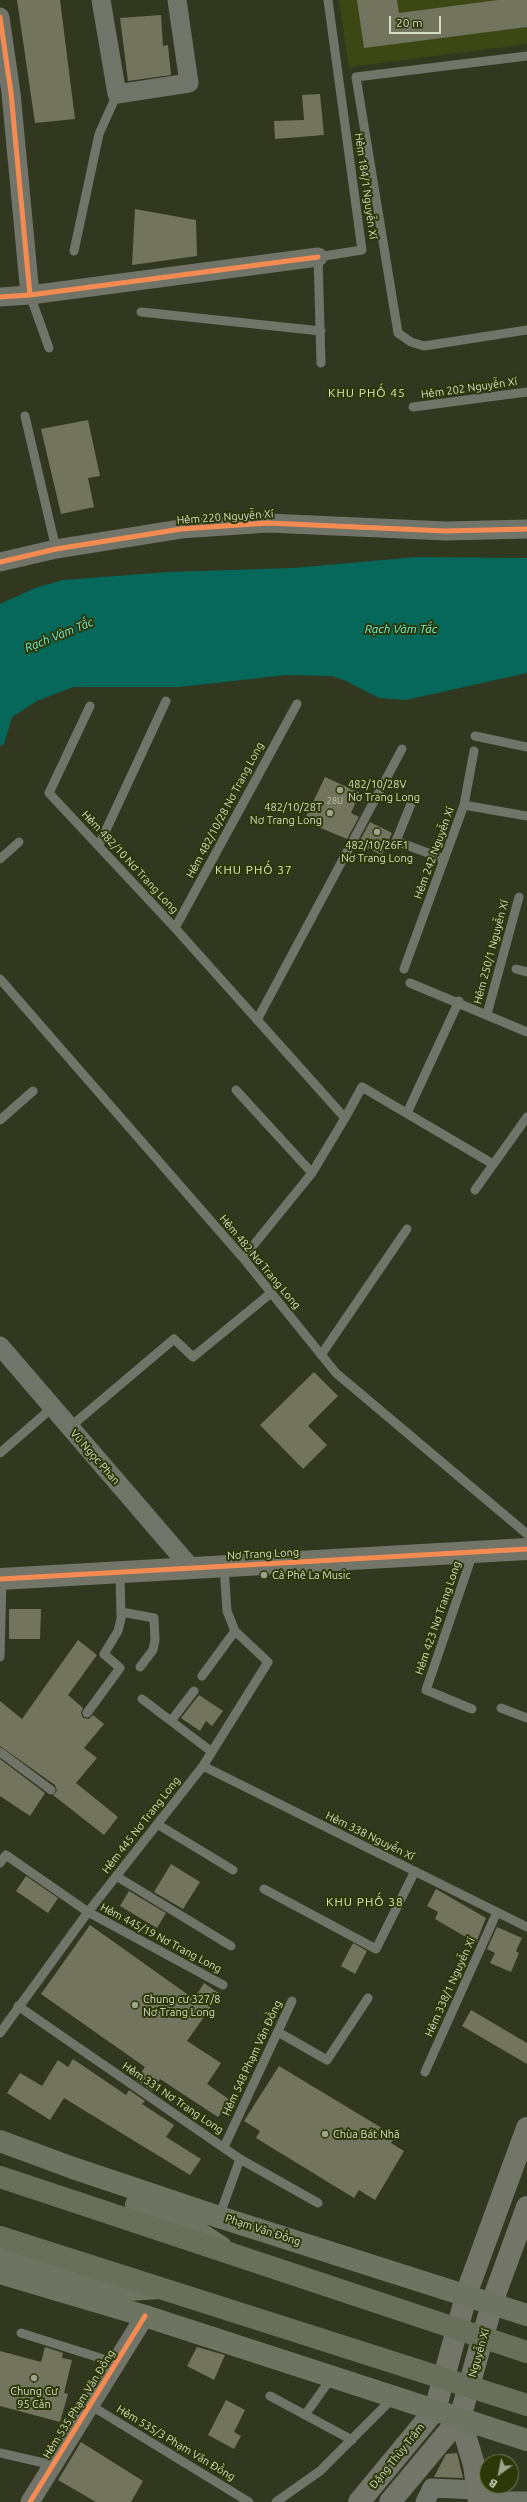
<!DOCTYPE html>
<html>
<head>
<meta charset="utf-8">
<style>
  body { margin:0 }
  #map { position:relative; width:527px; height:2502px; overflow:hidden; background:#323820; font-family:Ubuntu,sans-serif }
  canvas { display:block }
  .north { position:absolute; left:479px; top:2454px; width:40px; height:40px; box-sizing:border-box; background:#2d3808; border:1px solid #707a53; border-radius:50%; rotate:213deg; font-size:11px; font-weight:700; line-height:16px; text-align:center; color:#d5ddc4 }
  .north::after { content:''; display:block; margin:auto; width:14px; height:18px; background:#9ca38b; clip-path:polygon(50% 0,100% 100%,50% 72%,0 100%) }
  .scale { position:absolute; left:389px; top:16px; width:52px; height:18px; box-sizing:border-box; border:2px solid #d5ddc4; border-top:0; padding-left:5px; font-size:12px; line-height:14px; white-space:nowrap; color:#d5ddc4; -webkit-text-stroke:3px #2d3808; paint-order:stroke }
</style>
</head>
<body>
<div id="map">
<canvas width="527" height="2502"></canvas>
<div class="north">B</div>
<div class="scale">20 m</div>
</div>
<script>
const context = document.querySelector('canvas').getContext('2d');
context.lineJoin = 'round';
function fill(path, color) {
  context.fillStyle = color;
  context.fill(path, 'evenodd');
}
function shape(rows) {
  const path = new Path2D();
  for (const r of rows) {
    path.moveTo(r[0], r[1]);
    for (let i = 2; i < r.length; i += 2) path.lineTo(r[i], r[i + 1]);
  }
  return path;
}
function trace(path, color, width, dash) {
  context.strokeStyle = color;
  context.lineWidth = width;
  context.lineCap = dash ? 'butt' : 'round';
  context.setLineDash(dash || []);
  context.stroke(path);
}
function label(font, color, halo, rows, align = 'center') {
  context.font = font + ' Ubuntu,sans-serif';
  context.lineWidth = 4;
  context.setLineDash([]);
  context.textBaseline = 'middle';
  context.strokeStyle = halo;
  context.fillStyle = color;
  for (const [text, x, y, turn = 0] of rows) {
    context.save();
    context.translate(x, y);
    context.rotate((+turn || 0) * Math.PI / 180);
    context.textAlign = isNaN(turn) ? turn : align;
    if (halo) context.strokeText(text, 0, 0);
    context.fillText(text, 0, 0);
    context.restore();
  }
}
const built = shape([
  [339,0,527,0,527,44,349,67]
]);
const water = shape([
  [417,557,527,558,527,673,406,700,379,698,344,680,331,676,286,675,180,687,73,687,37,701,12,717,4,744,0,746,0,604,35,588,63,580,169,572,293,568]
]);
const building = shape([
  [17,0,60,0,75,119,35,123],
  [357,0,397,0,399,13,498,0,527,0,527,27,364,48],
  [161,15,163,46,168,45,171,75,128,81,120,18],
  [320,94,324,135,275,139,274,121,304,120,302,95],
  [135,209,196,220,197,256,132,265],
  [88,420,100,476,88,478,94,507,61,514,41,429],
  [325,777,360,793,351,813,359,817,347,839,304,821],
  [370,822,392,833,382,855,358,844],
  [314,1372,338,1396,308,1426,327,1445,303,1469,260,1425],
  [9,1609,41,1609,40,1639,9,1639],
  [78,1640,97,1655,68,1695,83,1708,81,1713,83,1718,89,1719,93,1715,104,1724,84,1748,97,1758,76,1783,118,1817,104,1835,53,1795,57,1791,55,1785,0,1746,0,1701,22,1719],
  [199,1695,223,1711,212,1726,206,1721,200,1731,181,1718],
  [0,1759,45,1793,30,1816,0,1796],
  [171,1864,200,1882,183,1909,154,1892],
  [26,1876,58,1898,48,1913,16,1891],
  [436,1889,486,1918,476,1943,435,1919,438,1912,427,1906],
  [129,1891,166,1913,157,1928,120,1906],
  [90,1925,194,1999,204,1983,220,1994,187,2041,221,2063,207,2084,230,2100,218,2117,160,2079,152,2091,136,2080,145,2067,41,1994],
  [497,1927,522,1938,516,1951,519,1953,511,1972,490,1963,495,1953,487,1949],
  [353,1943,367,1951,355,1974,341,1966],
  [471,2010,527,2043,527,2064,462,2026],
  [73,2059,126,2095,129,2090,145,2101,142,2104,174,2125,166,2137,201,2159,190,2175,64,2098,50,2120,7,2093,20,2073,42,2086,58,2060,68,2067],
  [279,2066,395,2136,391,2143,404,2151,375,2200,359,2190,354,2198,256,2138,260,2131,244,2121],
  [45,2347,63,2353,62,2358,72,2360,64,2393,68,2394,60,2422,0,2406,0,2351,41,2362],
  [197,2347,225,2355,214,2380,187,2366],
  [226,2400,245,2410,234,2432,241,2436,234,2449,208,2435],
  [81,2442,143,2481,131,2502,96,2502,58,2480],
  [457,2453,463,2478,434,2477,446,2454]
]);
const lane = shape([
  [527,56,356,77,398,333,411,342,424,346,527,330],
  [74,251,99,134,117,94],
  [30,295,49,348],
  [141,312,321,331],
  [321,363,318,257,362,250,328,0],
  [413,407,527,392],
  [25,416,56,549],
  [90,706,49,793,175,928,345,1118,312,1173,243,1258],
  [475,736,527,747],
  [413,799,396,841,444,859],
  [464,805,474,751],
  [99,845,166,701],
  [0,859,19,842],
  [175,928,297,704],
  [404,969,464,805,527,816],
  [516,969,527,972],
  [0,979,243,1258,336,1373,527,1534],
  [410,983,527,1032],
  [487,1014,519,897],
  [257,1020,402,749],
  [236,1090,312,1173],
  [407,1113,459,1001],
  [345,1118,362,1087,493,1164],
  [0,1120,33,1091],
  [475,1190,527,1117],
  [321,1355,407,1229],
  [70,1427,174,1339,193,1357,271,1293],
  [0,1453,53,1407],
  [121,1612,154,1618,155,1640,153,1650,140,1667],
  [0,1657,2,1579],
  [202,1676,235,1631],
  [142,1699,212,1752],
  [501,1708,527,1718],
  [472,1709,426,1690,473,1553],
  [87,1713,120,1668,104,1654,118,1631,121,1619,120,1572],
  [171,1721,194,1691],
  [0,1752,51,1790],
  [203,1766,527,1927],
  [157,1824,233,1870],
  [0,1863,6,1855,88,1912,223,1985],
  [116,1876,231,1946],
  [264,1889,376,1949,415,1871],
  [18,2006,240,2159,318,2203],
  [278,2032,327,2060,368,1998],
  [0,2033,88,1912,203,1766,268,1662,235,1631,227,1611,224,1566],
  [425,2072,497,1912],
  [224,2147,292,2001],
  [219,2217,240,2159],
  [21,2333,116,2363],
  [270,2396,352,2440],
  [90,2405,249,2502],
  [305,2415,332,2377],
  [0,2453,53,2465],
  [276,2502,320,2471,393,2398]
]);
const street = shape([
  [101,0,117,94,189,83,177,0],
  [0,17,11,93,30,295,0,297],
  [30,295,318,257],
  [0,562,56,549,181,529,268,523,446,531,527,529],
  [0,1346,191,1568],
  [478,2501,527,2501],
  [30,2502,145,2316],
  [425,2502,432,2488,477,2490]
]);
const secondary = shape([
  [0,1579,527,1549],
  [359,2502,435,2410,468,2289,527,2128],
  [390,2502,460,2418],
  [479,2502,474,2465,460,2418,494,2297,527,2207]
]);
const primary = shape([
  [0,2141,73,2168,219,2217,527,2315],
  [136,2205,181,2221,221,2247],
  [0,2253,129,2290,159,2288],
  [0,2273,145,2316,527,2440]
]);
const highway = shape([
  [0,2177,527,2352],
  [0,2237,527,2405]
]);
const cycleway = shape([
  [0,17,11,93,30,295,0,297],
  [30,295,318,257],
  [0,562,56,549,181,529,268,523,446,531,527,529],
  [0,1579,527,1549],
  [30,2502,145,2316]
]);
const markers = [
  [340,790,4,"#9ca38b"],
  [330,813,4,"#9ca38b"],
  [377,832,4,"#9ca38b"],
  [264,1575,4,"#9ca38b"],
  [135,2005,4,"#9ca38b"],
  [325,2134,4,"#9ca38b"],
  [34,2378,4,"#9ca38b"]
];
const numberNames = [
  ["28U",335,801]
];
const streetNames = [
  ["Hẻm 184/1 Nguyễn Xí",366,186,82],
  ["Hẻm 202 Nguyễn Xí",469,388,-8],
  ["Hẻm 220 Nguyễn Xí",225,517,-4],
  ["Hẻm 482/10/28 Nơ Trang Long",225,810,-62],
  ["Hẻm 242 Nguyễn Xí",434,853,-70],
  ["Hẻm 482/10 Nơ Trang Long",130,862,47],
  ["Hẻm 250/1 Nguyễn Xí",491,952,-75],
  ["Hẻm 482 Nơ Trang Long",260,1262,50],
  ["Vũ Ngọc Phan",95,1457,49],
  ["Nơ Trang Long",263,1554,-3],
  ["Hẻm 423 Nơ Trang Long",438,1618,-71],
  ["Hẻm 445 Nơ Trang Long",141,1825,-52],
  ["Hẻm 338 Nguyễn Xí",370,1836,26],
  ["Hẻm 445/19 Nơ Trang Long",161,1938,28],
  ["Hẻm 338/1 Nguyễn Xí",450,1987,-66],
  ["Hẻm 548 Phạm Văn Đồng",252,2058,-65],
  ["Hẻm 331 Nơ Trang Long",173,2098,34],
  ["Phạm Văn Đồng",263,2230,18],
  ["Nguyễn Xí",479,2353,-74],
  ["Hẻm 535 Phạm Văn Đồng",79,2404,-58],
  ["Hẻm 535/3 Phạm Văn Đồng",176,2443,31],
  ["Đặng Thùy Trâm",397,2456,-51]
];
const poiNames = [
  ["482/10/28V",348,784],
  ["Nơ Trang Long",348,797],
  ["482/10/28T",322,807,"right"],
  ["Nơ Trang Long",322,820,"right"],
  ["482/10/26F1",377,845,"center"],
  ["Nơ Trang Long",377,858,"center"],
  ["Cà Phê La Music",272,1575],
  ["Chung cư 327/8",143,1999],
  ["Nơ Trang Long",143,2012],
  ["Chùa Bát Nhã",333,2134],
  ["Chung Cư",34,2391,"center"],
  ["95 Căn",34,2404,"center"]
];
const neighbourhoodNames = [
  ["KHU PHỐ 45",367,393],
  ["KHU PHỐ 37",254,870],
  ["KHU PHỐ 38",365,1902]
];
const waterNames = [
  ["Rạch Vàm Tắc",401,629],
  ["Rạch Vàm Tắc",59,635,-22]
];
fill(built, '#3c4814');
fill(water, '#06685b');
fill(building, '#73745d');
trace(lane, '#717469', 9);
trace(street, '#717469', 19);
trace(secondary, '#727567', 22);
trace(primary, '#6e7462', 22);
trace(highway, '#6a6f5c', 22);
trace(cycleway, '#f68b52', 5);
for (const [x, y, r, color] of markers) {
  const dot = new Path2D();
  dot.arc(x, y, r, 0, 2 * Math.PI);
  context.fillStyle = color;
  context.fill(dot);
  trace(dot, '#2d3808', 1.5);
}
label('9px', '#bcc3aa', null, numberNames);
label('11px', '#d5ddc4', '#2d3808', streetNames);
label('11px', '#d5ddc4', '#2d3808', poiNames, 'left');
context.letterSpacing = '1px';
label('12px', '#d9eab6', '#2d3808', neighbourhoodNames);
context.letterSpacing = '0px';
label('italic 12px', '#73efdc', '#2d3808', waterNames);
</script>
</body>
</html>
